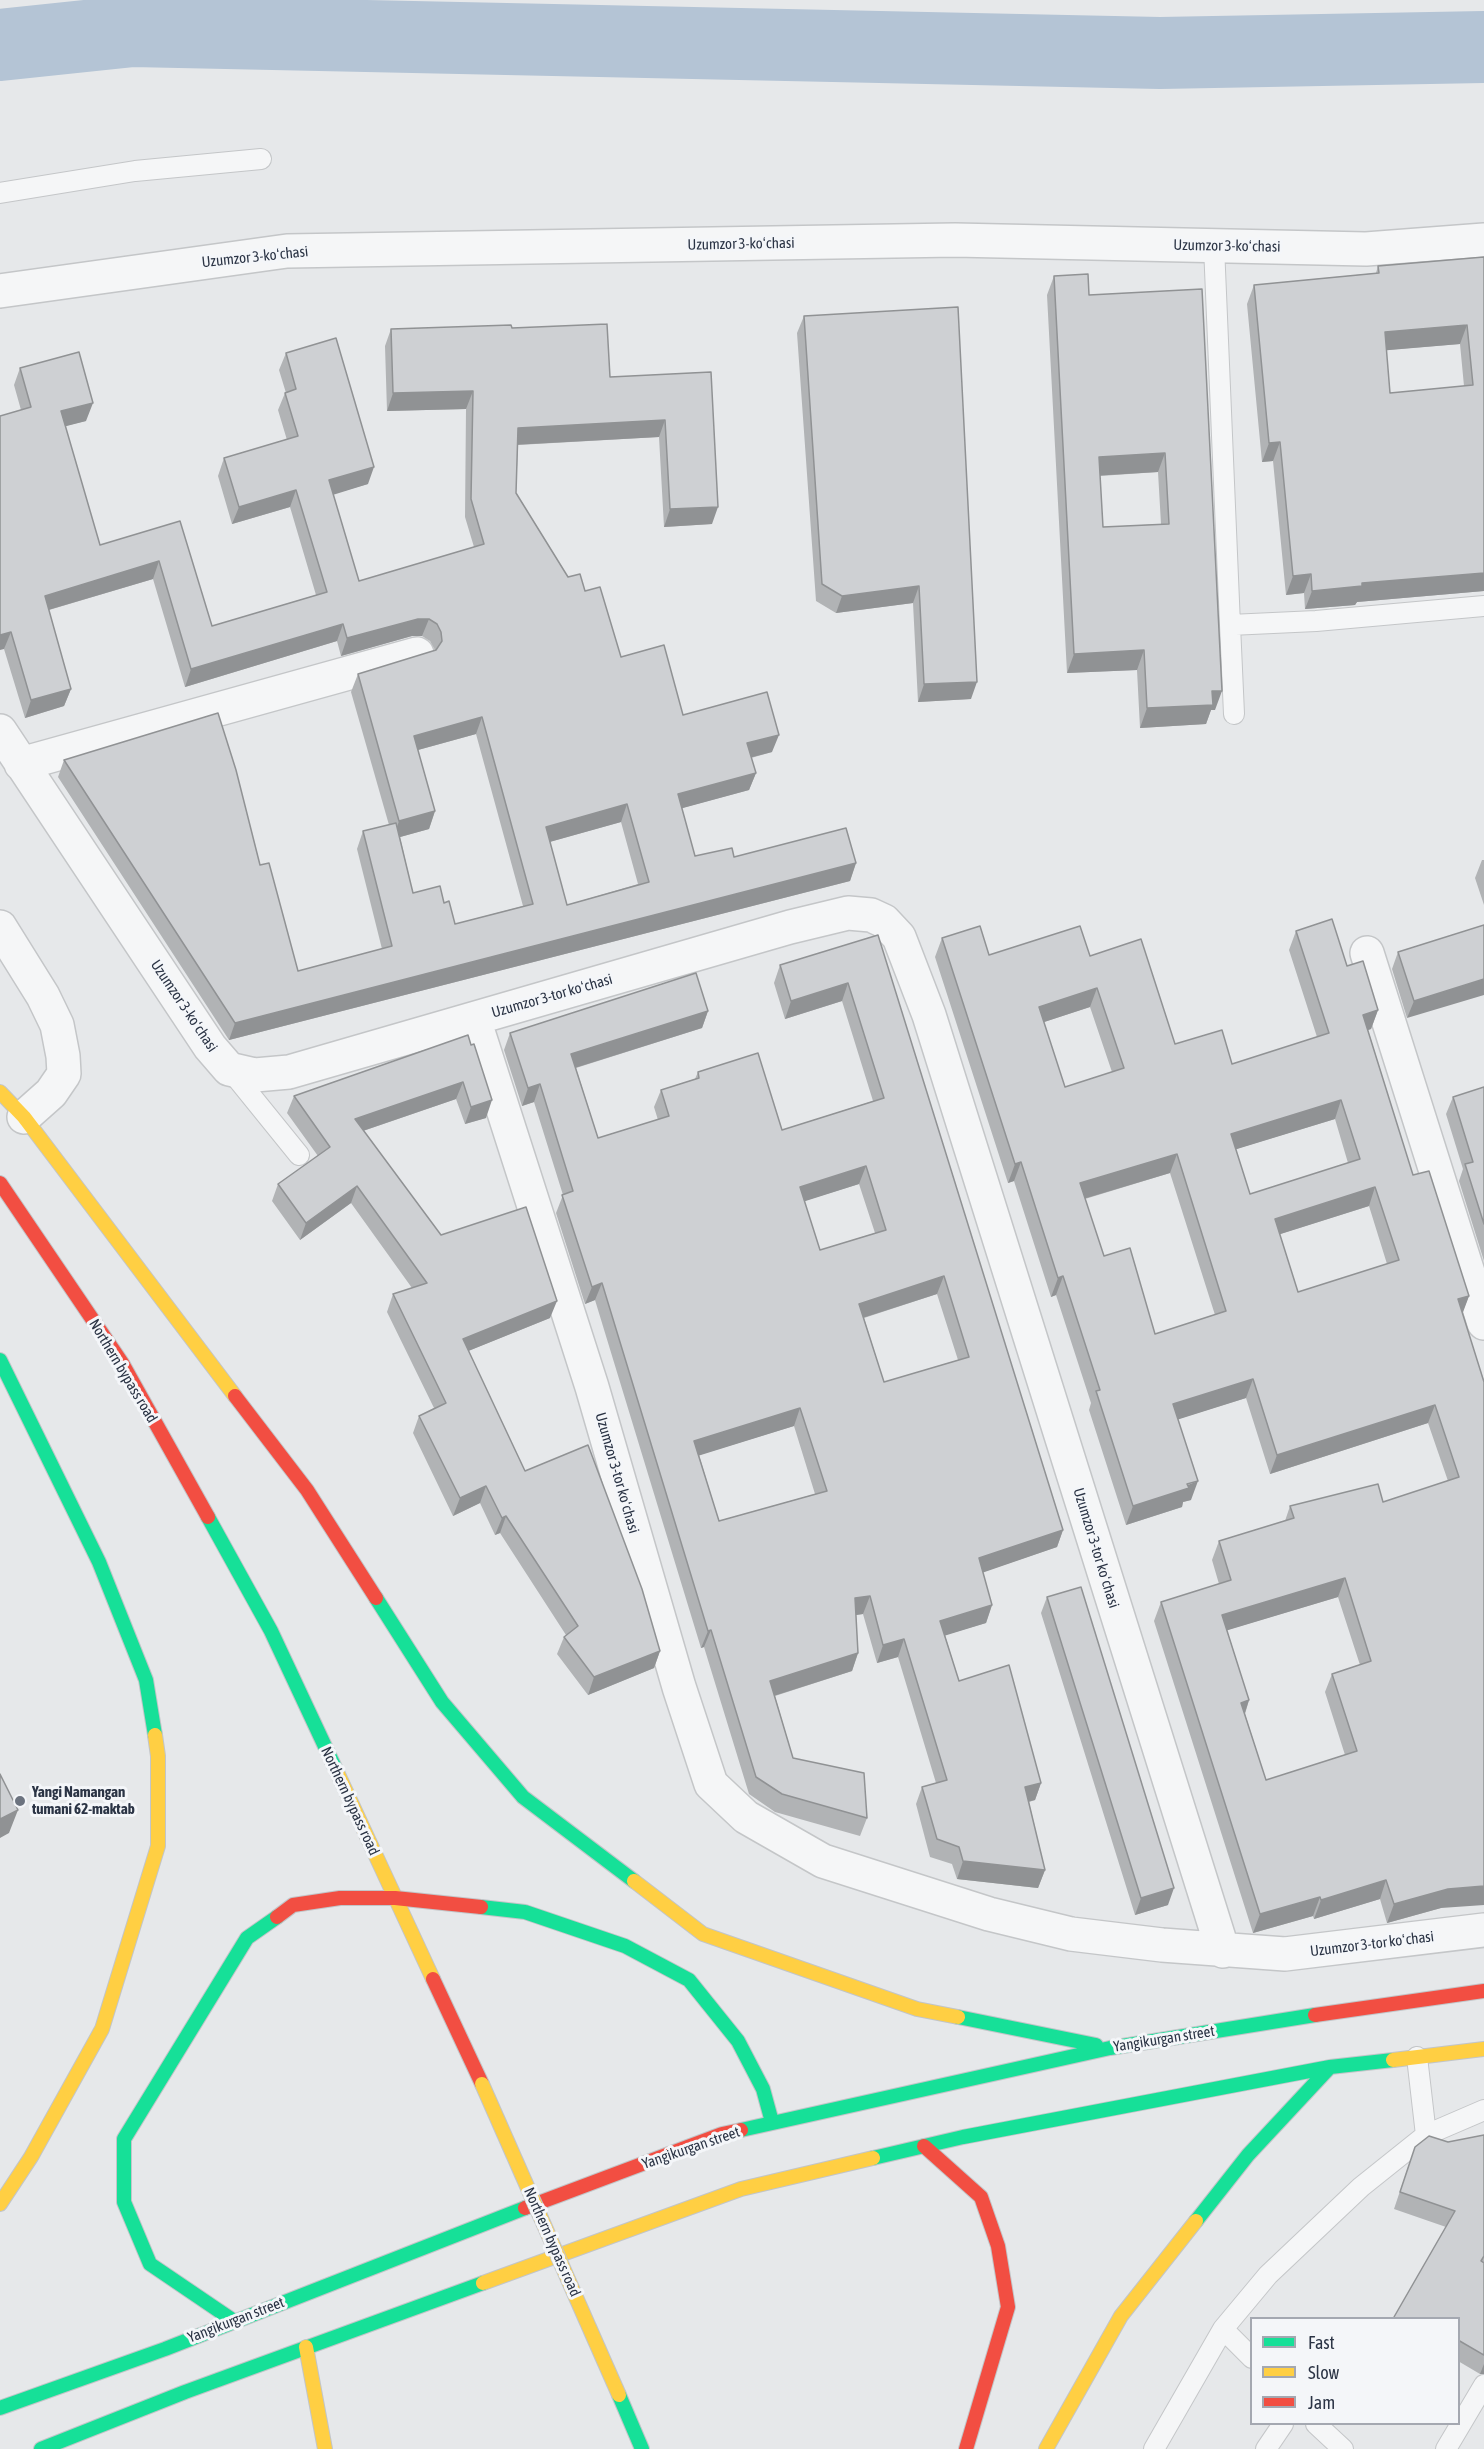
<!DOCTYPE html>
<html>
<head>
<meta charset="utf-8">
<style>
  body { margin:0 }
  #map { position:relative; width:1484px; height:2449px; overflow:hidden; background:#e6e8ea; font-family:"Asap Condensed",sans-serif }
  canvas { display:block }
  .legend { position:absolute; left:1250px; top:2317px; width:210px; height:108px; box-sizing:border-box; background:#f4f6f9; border:2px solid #a4a8b1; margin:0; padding:8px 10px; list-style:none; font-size:18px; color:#2b3445 }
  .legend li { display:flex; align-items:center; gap:12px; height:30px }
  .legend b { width:30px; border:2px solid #a4a8b1 }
</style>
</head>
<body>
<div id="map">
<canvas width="1484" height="2449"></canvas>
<ul class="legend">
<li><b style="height:8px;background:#16e098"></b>Fast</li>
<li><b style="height:8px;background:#ffcf43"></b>Slow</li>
<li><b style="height:8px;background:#f24e42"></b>Jam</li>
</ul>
</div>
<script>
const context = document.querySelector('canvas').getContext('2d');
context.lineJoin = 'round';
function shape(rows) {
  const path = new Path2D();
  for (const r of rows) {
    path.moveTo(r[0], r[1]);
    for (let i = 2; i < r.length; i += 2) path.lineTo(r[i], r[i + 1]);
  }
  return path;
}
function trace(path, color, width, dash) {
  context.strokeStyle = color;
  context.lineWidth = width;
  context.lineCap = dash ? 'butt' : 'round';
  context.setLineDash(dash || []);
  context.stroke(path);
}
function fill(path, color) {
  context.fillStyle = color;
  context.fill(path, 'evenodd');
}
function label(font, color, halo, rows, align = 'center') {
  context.font = font + ' "Asap Condensed",sans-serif';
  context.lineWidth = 6;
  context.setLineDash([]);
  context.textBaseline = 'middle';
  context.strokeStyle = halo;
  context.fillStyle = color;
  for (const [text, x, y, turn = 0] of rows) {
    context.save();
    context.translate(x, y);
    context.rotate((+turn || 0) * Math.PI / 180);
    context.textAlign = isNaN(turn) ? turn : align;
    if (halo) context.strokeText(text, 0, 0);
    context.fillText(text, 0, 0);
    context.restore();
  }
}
const river = shape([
  [0,45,133,31,1160,53,1484,47]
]);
const lane = shape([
  [0,193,135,171,261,159],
  [1214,246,1230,625,1316,621,1484,606],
  [1230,625,1234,714],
  [231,1071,299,1155],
  [1417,2057,1426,2135],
  [1223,2329,1252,2358],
  [1316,2424,1343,2449],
  [1154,2449,1223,2329,1268,2275,1361,2187,1426,2135,1484,2110],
  [1266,2449,1283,2424],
  [1446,2449,1484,2385]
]);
const street = shape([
  [0,291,287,251,955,240,1366,249,1484,240],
  [0,731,210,1047,229,1069,255,1075,289,1072,790,927,848,913,871,915,884,921,899,937,929,1015,1223,1951],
  [21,764,417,654],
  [0,927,43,996,57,1025,63,1056,64,1074,51,1093,24,1117],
  [1367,953,1484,1323],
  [474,1019,592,1387,679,1687,711,1784,746,1817,823,1861,989,1914,1071,1934,1162,1945,1285,1954,1484,1930]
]);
const fast = shape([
  [0,1360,99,1562,146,1680,155,1735],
  [208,1517,271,1631,337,1772],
  [376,1598,442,1702,523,1797,634,1881],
  [481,1907,525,1912,625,1946,689,1980,738,2041,763,2089,772,2122],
  [958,2017,1096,2045],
  [741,2130,1110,2048,1315,2015],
  [873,2158,963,2137,1330,2067,1393,2060],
  [1196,2221,1248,2155,1330,2067],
  [234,2321,150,2264,124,2202,124,2139,247,1938,277,1917],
  [619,2395,642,2449],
  [0,2408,165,2349,525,2208],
  [41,2449,185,2392,483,2283]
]);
const slow = shape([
  [0,1092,24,1117,235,1396],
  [337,1772,433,1979],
  [634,1881,703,1934,917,2009,958,2017],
  [1393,2060,1484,2049],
  [0,2204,31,2157,102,2029,158,1846,158,1756,155,1735],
  [483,2283,741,2189,873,2158],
  [306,2347,325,2449],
  [1046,2449,1121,2316,1196,2221]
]);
const jam = shape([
  [0,1183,122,1363,208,1517],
  [235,1396,307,1490,376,1598],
  [277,1917,293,1905,340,1898,395,1898,481,1907],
  [433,1979,482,2084],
  [1315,2015,1484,1991],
  [924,2146,981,2197,998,2246,1008,2307,966,2449],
  [525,2208,722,2134,741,2130]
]);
const slowBridge = shape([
  [482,2084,619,2395]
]);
const wall = shape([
  [1484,257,1484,591,1357,602,1355,605,1305,609,1304,593,1286,595,1273,461,1262,462,1247,304,1254,285,1376,273,1378,266],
  [1460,344,1464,386,1390,393,1386,350],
  [1054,276,1089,295,1202,289,1215,710,1211,710,1206,724,1140,728,1137,670,1067,673,1047,295],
  [1158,472,1161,524,1103,527,1100,476],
  [804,316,971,699,918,702,913,603,836,613,816,601,797,333],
  [512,328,610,377,711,372,712,524,664,527,659,437,518,445,516,493,568,577,585,591,621,657,683,715,772,752,751,758,756,773,749,790,682,808,695,856,734,857,856,863,850,881,229,1040,58,777,64,760,260,865,298,971,382,949,357,849,363,831,389,825,351,692,358,674,435,651,435,650,430,641,422,636,412,636,341,656,337,641,185,687,153,579,49,610,71,689,64,706,25,718,4,649,21,410,14,385,20,368,86,421,65,426,100,545,180,521,212,626,316,595,290,507,232,524,218,476,224,458,287,440,278,410,285,393,286,393,279,370,286,353,368,484,333,494,359,581,474,547,465,517,466,409,387,411,385,346,391,329],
  [476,734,523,906,455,924,444,903,413,893,400,837,429,829,435,811,418,750],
  [621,822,638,884,567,905,549,842],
  [1482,860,1484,860,1484,905,1475,878],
  [1484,925,1407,1018,1392,969,1398,952],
  [1296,931,1347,966,1378,1010,1371,1029,1368,1030,1413,1175,1469,1296,1462,1313,1484,1381,1441,1908,1387,1923,1380,1899,1314,1919,1313,1916,1253,1933,1154,1621,1161,1602,1219,1584,1212,1560,1219,1541,1285,1521,1290,1506,1383,1502,1448,1481,1428,1423,1270,1474,1246,1398,1178,1419,1191,1500,1183,1502,1182,1507,1126,1525,1089,1410,1091,1403,1056,1295,1051,1297,1014,1181,1008,1183,935,957,942,938,989,955,1090,956,1175,1044,1232,1064,1317,1037,1289,950],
  [1090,1007,1112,1072,1065,1087,1044,1022],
  [1335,1119,1348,1163,1250,1194,1236,1149],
  [1170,1173,1215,1315,1155,1334,1104,1256,1085,1199],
  [1369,1206,1387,1264,1298,1292,1280,1234],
  [1338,1597,1360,1665,1332,1674,1325,1692,1345,1755,1266,1780,1245,1714,1249,1700,1227,1630],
  [878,935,1063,1530,1057,1547,983,1572,992,1605,986,1623,945,1635,959,1681,1041,1783,1035,1800,1029,1802,1045,1870,1038,1888,957,1879,952,1864,930,1857,916,1804,922,1787,936,1783,898,1657,877,1663,863,1614,856,1615,858,1653,852,1671,775,1696,793,1758,867,1818,860,1836,775,1812,749,1794,704,1647,701,1648,595,1300,585,1304,556,1213,563,1195,534,1102,522,1106,504,1050,510,1033,708,1011,702,1028,576,1068,598,1138,658,1120,654,1107,661,1090,695,1079,698,1072,782,1130,873,1101,842,1001,785,1019,774,983,780,965],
  [859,1184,875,1233,820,1250,804,1201],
  [937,1294,958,1360,884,1382,864,1318],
  [794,1426,815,1494,719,1521,699,1455],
  [468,1035,486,1118,465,1124,456,1099,363,1131,441,1235,550,1318,468,1351,525,1471,660,1651,654,1668,588,1695,557,1654,564,1637,566,1635,500,1533,495,1535,480,1503,453,1516,413,1433,419,1416,434,1408,387,1312,393,1294,412,1288,351,1203,300,1240,272,1201,278,1184,318,1156,287,1113,294,1096],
  [1484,1087,1484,1261,1459,1181,1463,1169,1446,1114,1453,1097],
  [1047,1597,1168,1905,1135,1915,1041,1613],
  [1484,2135,1484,2374,1480,2374,1458,2361,1458,2319,1393,2319,1446,2227,1394,2209,1409,2164,1448,2142]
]);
const shadedWall = shape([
  [1467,325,1460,344,1378,351,1385,332],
  [473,391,466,409,387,411,393,393],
  [93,403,86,421,55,429,61,411],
  [665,420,659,437,512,445,518,428],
  [1280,442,1273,461,1262,462,1269,443],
  [1165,453,1158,472,1092,476,1099,457],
  [374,467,368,484,323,498,329,480],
  [296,490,290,507,232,524,239,507],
  [718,507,712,524,664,527,670,509],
  [159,561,153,579,38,613,45,596],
  [1484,573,1484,591,1357,602,1355,605,1305,609,1312,591,1362,583],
  [1311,574,1304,593,1286,595,1293,576],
  [919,586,913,603,836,613,842,596],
  [418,619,429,619,422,636,412,636,341,656,347,638],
  [343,624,337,641,185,687,191,669],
  [11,632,4,649,0,650,0,635],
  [1144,650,1137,670,1067,673,1074,654],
  [977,682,971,699,918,702,924,684],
  [71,689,64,706,25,718,31,700],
  [1212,691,1222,691,1215,710,1211,710,1206,724,1140,728,1147,708],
  [482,717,476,734,407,753,414,736],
  [779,735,772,752,741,760,747,743],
  [756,773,749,790,672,811,678,794],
  [627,804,621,822,539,845,546,827],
  [435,811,429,829,393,839,399,821],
  [856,863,850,881,229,1040,235,1023],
  [1484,979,1484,995,1407,1018,1414,1001],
  [848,983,842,1001,785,1019,791,1001],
  [1097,988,1090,1007,1032,1026,1039,1007],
  [1378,1010,1371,1029,1356,1034,1363,1015],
  [708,1011,702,1028,565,1071,571,1054],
  [463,1082,456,1099,348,1136,355,1119],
  [540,1084,534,1102,522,1106,528,1088],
  [492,1100,486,1118,465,1124,471,1107],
  [1341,1100,1335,1119,1224,1153,1231,1134],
  [1177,1154,1170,1173,1073,1202,1080,1183],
  [1021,1162,1014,1181,1008,1183,1015,1164],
  [866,1166,859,1184,793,1205,800,1187],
  [357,1186,351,1203,300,1240,306,1223],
  [1375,1187,1369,1206,1268,1238,1275,1219],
  [944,1276,937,1294,853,1321,859,1304],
  [1063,1276,1056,1295,1051,1297,1058,1278],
  [602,1283,595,1300,585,1304,592,1287],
  [1469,1296,1462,1315,1458,1299],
  [557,1301,550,1318,456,1356,463,1339],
  [1253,1379,1246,1398,1167,1423,1173,1404],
  [1435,1405,1428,1423,1270,1474,1277,1455],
  [800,1408,794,1426,688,1459,694,1441],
  [1198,1481,1191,1500,1183,1502,1182,1507,1126,1525,1133,1506],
  [486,1486,480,1503,453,1516,460,1498],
  [506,1516,500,1533,495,1535,502,1518],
  [1063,1530,1057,1547,973,1576,979,1558],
  [1345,1578,1338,1597,1215,1634,1222,1615],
  [870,1596,863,1614,849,1616,855,1598],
  [992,1605,986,1623,934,1639,940,1621],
  [711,1630,704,1647,701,1648,708,1631],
  [904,1639,898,1657,877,1663,883,1645],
  [660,1651,654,1668,588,1695,594,1677],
  [858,1653,852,1671,764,1699,770,1681],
  [1249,1700,1243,1719,1241,1703],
  [1041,1783,1035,1800,1019,1804,1025,1787],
  [18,1810,9,1833,0,1838,0,1819],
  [963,1861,1045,1870,1038,1888,957,1879],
  [1386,1880,1380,1899,1314,1919,1321,1900],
  [1484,1886,1484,1905,1441,1908,1387,1923,1394,1904,1448,1889],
  [1174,1888,1168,1905,1135,1915,1141,1898],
  [1320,1897,1313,1916,1253,1933,1260,1914],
  [1484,2364,1484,2374,1480,2374]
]);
const building = shape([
  [1484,257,1484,573,1362,583,1362,586,1312,591,1311,574,1293,576,1280,442,1269,443,1254,285,1379,273,1378,266,1484,257],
  [1467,325,1473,385,1390,393,1385,332,1467,325],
  [1088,274,1089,295,1202,289,1222,691,1212,691,1213,705,1147,708,1144,650,1074,654,1054,276,1088,274],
  [1165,453,1169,524,1103,527,1099,457,1165,453],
  [958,307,977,682,924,684,919,586,842,596,822,584,804,316,958,307],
  [607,324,610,377,711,372,718,507,670,509,665,420,518,428,516,493,568,577,580,574,585,591,600,587,621,657,664,645,683,715,767,692,779,735,747,743,756,773,678,794,695,856,732,848,734,857,846,828,856,863,235,1023,64,760,218,713,236,770,260,865,269,863,298,971,392,946,363,831,396,823,413,893,440,886,444,903,449,901,455,924,533,904,482,717,414,736,435,811,399,821,358,674,436,650,442,641,441,632,437,624,429,619,418,619,347,638,343,624,191,669,159,561,45,596,71,689,31,700,11,632,0,635,0,416,31,407,20,368,79,352,93,403,61,411,100,545,180,521,212,626,327,592,296,490,239,507,224,458,298,436,285,393,296,389,286,353,336,338,374,467,329,480,359,581,484,544,471,499,473,391,393,393,391,329,511,325,512,328,607,324],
  [627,804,649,882,567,905,546,827,627,804],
  [1332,919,1347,966,1363,961,1378,1010,1363,1015,1413,1175,1429,1171,1469,1296,1458,1299,1484,1382,1484,1886,1448,1889,1394,1904,1386,1880,1321,1900,1320,1897,1260,1914,1161,1602,1231,1580,1219,1541,1294,1518,1290,1506,1378,1484,1383,1502,1459,1477,1435,1405,1277,1455,1253,1379,1173,1404,1198,1481,1187,1484,1189,1488,1133,1506,1096,1391,1100,1390,1063,1276,1058,1278,1021,1162,1015,1164,942,938,980,926,989,955,1080,926,1090,956,1141,939,1175,1044,1222,1030,1232,1064,1329,1033,1296,931,1332,919],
  [1097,988,1124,1068,1065,1087,1039,1007,1097,988],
  [1341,1100,1360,1159,1250,1194,1231,1134,1341,1100],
  [1177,1154,1226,1311,1155,1334,1130,1248,1104,1256,1080,1183,1177,1154],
  [1375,1187,1399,1260,1298,1292,1275,1219,1375,1187],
  [1345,1578,1371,1661,1332,1674,1357,1751,1266,1780,1241,1703,1249,1700,1222,1615,1345,1578],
  [1484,925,1484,979,1414,1001,1398,952,1484,925],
  [878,935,1063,1530,979,1558,992,1605,940,1621,959,1681,1009,1665,1041,1783,1025,1787,1045,1870,963,1861,959,1847,937,1839,922,1787,947,1780,904,1639,883,1645,870,1596,855,1598,858,1653,770,1681,793,1758,864,1773,867,1818,782,1794,756,1777,711,1630,708,1631,602,1283,592,1287,562,1195,573,1191,540,1084,528,1088,510,1033,696,973,708,1011,571,1054,598,1138,669,1116,661,1090,699,1078,698,1072,758,1053,782,1130,884,1098,848,983,791,1001,780,965,878,935],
  [866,1166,886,1230,820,1250,800,1187,866,1166],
  [944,1276,969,1357,884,1382,859,1304,944,1276],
  [800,1408,827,1491,719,1521,694,1441,800,1408],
  [468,1035,471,1045,474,1044,492,1100,471,1107,463,1082,355,1119,441,1235,526,1207,557,1301,463,1339,525,1471,588,1445,642,1589,660,1651,594,1677,564,1637,578,1626,506,1516,502,1518,486,1486,460,1498,419,1416,446,1403,393,1294,427,1283,357,1186,306,1223,278,1184,330,1147,294,1096,468,1035],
  [1484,1087,1484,1224,1465,1164,1473,1162,1453,1097,1484,1087],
  [1081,1587,1174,1888,1141,1898,1047,1597,1081,1587],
  [0,1774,18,1810,0,1819,0,1774],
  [1484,2135,1484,2256,1481,2261,1484,2263,1484,2355,1458,2340,1458,2319,1396,2319,1394,2317,1455,2211,1400,2192,1415,2147,1429,2136,1448,2142,1484,2135]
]);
const markers = [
  [20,1801,6,"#6c737f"]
];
const streetNames = [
  ["Uzumzor 3-koʻchasi",741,244,-1],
  ["Uzumzor 3-koʻchasi",1227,246,1],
  ["Uzumzor 3-koʻchasi",255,257,-6],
  ["Uzumzor 3-tor koʻchasi",552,996,-16],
  ["Uzumzor 3-koʻchasi",184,1006,56],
  ["Northern bypass road",123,1371,59],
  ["Uzumzor 3-tor koʻchasi",617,1473,74],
  ["Uzumzor 3-tor koʻchasi",1096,1548,73],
  ["Northern bypass road",350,1801,65],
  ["Uzumzor 3-tor koʻchasi",1372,1944,-7],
  ["Yangikurgan street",1164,2039,-9],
  ["Yangikurgan street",691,2148,-19],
  ["Northern bypass road",552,2242,66],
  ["Yangikurgan street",236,2320,-21]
];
const poiNames = [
  ["Yangi Namangan",32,1792],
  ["tumani 62-maktab",32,1809]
];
trace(river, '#b4c4d5', 72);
trace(lane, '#c4c6c8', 22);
trace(street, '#c4c6c8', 36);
trace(fast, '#c2c5c8', 16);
trace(slow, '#c2c5c8', 16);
trace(jam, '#c2c5c8', 16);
trace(lane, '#f5f6f7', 20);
trace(street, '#f5f6f7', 33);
trace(fast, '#16e098', 14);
trace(slow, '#ffcf43', 14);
trace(jam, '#f24e42', 14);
trace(slowBridge, '#c2c5c8', 16, []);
trace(slowBridge, '#ffcf43', 14);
fill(wall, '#b1b3b5');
fill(shadedWall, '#909294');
fill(building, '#ced0d3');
trace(building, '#909294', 1.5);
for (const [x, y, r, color] of markers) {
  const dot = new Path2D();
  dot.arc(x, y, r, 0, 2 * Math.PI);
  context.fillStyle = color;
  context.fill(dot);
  trace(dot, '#f4f6f9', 2);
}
label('15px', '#2b3445', '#f4f6f9', streetNames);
label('bold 15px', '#2b3445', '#f4f6f9', poiNames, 'left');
</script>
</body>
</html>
